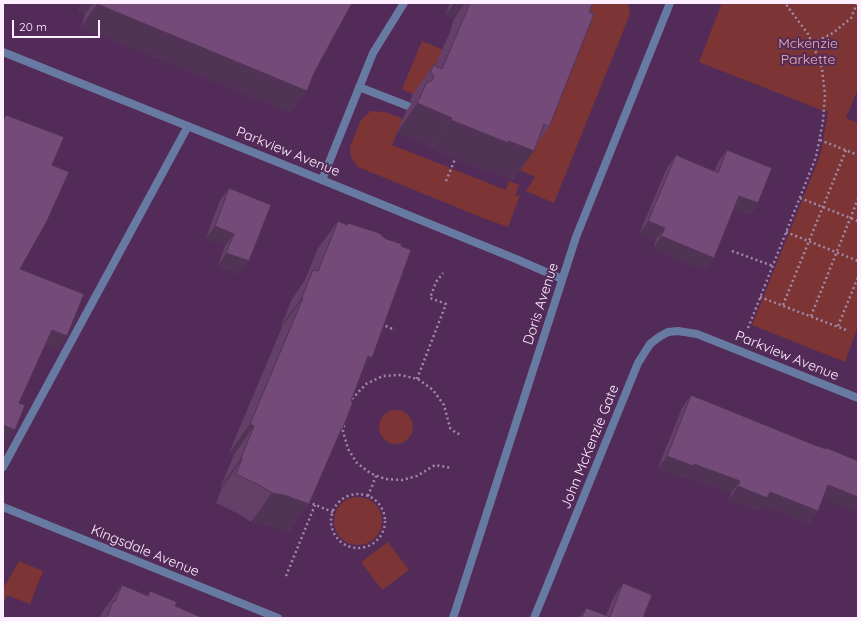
<!DOCTYPE html>
<html>
<head>
<meta charset="utf-8">
<style>
  body { margin:0 }
  #map { position:relative; width:861px; height:621px; overflow:hidden; background:#532b58; font-family:Quicksand,sans-serif }
  canvas { display:block }
  .frame { position:absolute; inset:0; border:4px solid #fdefff; pointer-events:none }
  .scale { position:absolute; left:12px; top:20px; width:88px; height:18px; box-sizing:border-box; border:2px solid #fdefff; border-top:0; padding-left:5px; font-size:12px; line-height:14px; white-space:nowrap; color:#fdefff; -webkit-text-stroke:3px #532b58; paint-order:stroke }
</style>
</head>
<body>
<div id="map">
<canvas width="861" height="621"></canvas>
<div class="frame"></div>
<div class="scale">20 m</div>
</div>
<script>
const context = document.querySelector('canvas').getContext('2d');
context.lineJoin = 'round';
function fill(path, color) {
  context.fillStyle = color;
  context.fill(path, 'evenodd');
}
function shape(rows) {
  const path = new Path2D();
  for (const r of rows) {
    if (r.length === 3) {
      path.moveTo(r[0] + r[2], r[1]);
      path.arc(r[0], r[1], r[2], 0, 2 * Math.PI);
      continue;
    }
    path.moveTo(r[0], r[1]);
    for (let i = 2; i < r.length; i += 2) path.lineTo(r[i], r[i + 1]);
  }
  return path;
}
function trace(path, color, width, dash) {
  context.strokeStyle = color;
  context.lineWidth = width;
  context.lineCap = dash ? 'butt' : 'round';
  context.setLineDash(dash || []);
  context.stroke(path);
}
function label(font, color, halo, rows, align = 'center') {
  context.font = font + ' Quicksand,sans-serif';
  context.lineWidth = 4;
  context.setLineDash([]);
  context.textBaseline = 'middle';
  context.strokeStyle = halo;
  context.fillStyle = color;
  for (const [text, x, y, turn = 0] of rows) {
    context.save();
    context.translate(x, y);
    context.rotate((+turn || 0) * Math.PI / 180);
    context.textAlign = isNaN(turn) ? turn : align;
    if (halo) context.strokeText(text, 0, 0);
    context.fillText(text, 0, 0);
    context.restore();
  }
}
const green = shape([
  [556,3,628,3,630,14,554,203,526,191,535,177,518,169],
  [722,3,858,3,858,89,846,118,858,123,858,326,845,362,752,325,818,161,822,148,828,111,821,110,699,62],
  [422,41,446,51,422,98,402,89],
  [371,111,385,112,403,119,392,145,506,190,509,181,519,185,515,196,520,195,508,227,488,220,358,167,351,157,350,147,361,120],
  [396,427,17],
  [358,521,24],
  [388,542,409,570,382,590,361,562],
  [19,561,43,571,30,604,7,595,3,604,3,589]
]);
const path = shape([
  [813,43,833,33,851,18,857,3],
  [820,140,858,155],
  [446,181,455,159],
  [800,198,858,221],
  [786,232,858,261],
  [732,251,773,266],
  [760,297,846,330],
  [783,305,846,150],
  [811,316,858,199],
  [381,324,395,330],
  [838,326,858,277],
  [748,328,816,157,823,121,825,95,822,69,818,57,808,34,785,3],
  [417,379,446,304,430,298,436,282,443,273],
  [352,399,366,384,383,376,400,375,418,379,433,390,444,405,450,428,455,432,461,435],
  [344,425,343,431,348,449,357,463,370,473,385,479,402,480,417,476,435,465,452,468],
  [358,521,27],
  [368,496,376,476],
  [308,502,333,512],
  [286,576,315,505]
]);
const service = shape([
  [359,87,408,106],
  [322,180,373,53,404,3],
  [3,467,188,126]
]);
const minor = shape([
  [3,52,322,180,516,259,562,279],
  [3,507,278,618],
  [534,618,638,363,650,344,659,337,668,332,678,331,697,334,858,398]
]);
const tertiary = shape([
  [453,618,576,237,670,3]
]);
const wall = shape([
  [82,3,352,3,291,113,81,27,85,14,78,11],
  [450,3,593,3,549,127,536,144,513,180,489,170,488,172,431,149,432,147,397,133,406,111,412,103,410,101,413,94,433,65,435,66,450,32,454,19,445,15],
  [727,150,758,203,750,215,734,209,714,258,705,270,653,249,656,240,639,234,667,168,676,155,715,171,718,162],
  [229,188,240,274,218,266,225,246,206,238,220,200],
  [338,221,363,370,351,401,342,430,338,436,289,533,264,524,251,522,239,514,216,503,222,488,220,488,234,455,229,453,282,327,281,326,292,299,305,280,317,250],
  [691,395,823,499,818,511,809,524,763,505,759,511,729,499,731,493,686,477,684,479,658,468,682,408],
  [623,583,643,618,579,618,586,608,606,616,614,596],
  [122,585,147,595,150,591,175,606,203,618,100,618,101,614]
]);
const shadedWall = shape([
  [83,3,93,3,85,14,78,11],
  [454,3,465,3,454,19,445,15],
  [97,4,307,91,291,113,81,27],
  [417,103,452,118,432,147,397,133],
  [451,120,509,141,534,151,513,180,489,170,488,172,431,149],
  [739,196,758,203,750,215,730,208],
  [648,221,665,228,656,240,639,234],
  [215,226,234,234,225,246,206,238],
  [661,236,714,258,705,270,653,249],
  [226,253,249,261,240,274,218,266],
  [302,297,303,298,282,327,281,326],
  [52,330,67,336,57,350,42,344],
  [368,356,372,358,351,387],
  [250,424,254,426,234,455,229,453],
  [3,425,15,430,5,443,3,443],
  [667,456,694,464,740,481,731,493,686,477,684,479,658,468],
  [241,458,242,459,222,488,220,488],
  [828,485,858,497,858,513,819,497],
  [738,486,770,492,818,511,809,524,763,505,759,511,729,499],
  [272,493,284,495,309,504,289,533,264,524,251,522]
]);
const building = shape([
  [97,3,352,3,314,73,307,91,97,4,97,3],
  [470,3,593,3,589,12,594,14,549,127,544,124,534,151,509,141,508,143,451,120,452,118,417,103,427,82,430,82,433,79,434,76,431,72,433,65,442,69,470,3],
  [6,115,64,137,52,165,69,172,47,221,20,269,84,294,67,336,52,330,19,403,25,405,15,430,3,425,3,120,6,115],
  [727,150,772,168,758,203,739,196,714,258,661,236,665,228,648,221,676,155,718,173,727,150],
  [229,188,271,205,249,261,226,253,234,234,215,226,229,188],
  [338,221,347,225,348,223,379,233,386,239,402,244,401,246,411,250,372,358,368,356,351,401,353,402,342,430,341,430,309,504,284,495,272,493,259,485,236,474,242,459,241,458,254,426,250,424,303,298,302,297,313,270,318,271,338,221],
  [691,395,812,444,826,449,827,448,858,461,858,497,828,485,818,511,770,492,767,498,738,486,740,481,694,464,693,466,667,456,691,395],
  [623,583,652,595,643,618,582,618,586,608,610,617,623,583],
  [122,585,148,596,150,591,177,602,175,606,203,618,107,618,113,601,115,602,122,585]
]);
const parkNames = [
  ["Mckenzie",808,44],
  ["Parkette",808,60]
];
const streetNames = [
  ["Parkview Avenue",288,152,22],
  ["Doris Avenue",541,304,-72],
  ["Parkview Avenue",787,356,22],
  ["John McKenzie Gate",590,447,-68],
  ["Kingsdale Avenue",145,551,22]
];
fill(green, '#7c3534');
trace(path, '#a488a7', 2.5, [2, 3]);
trace(service, '#677ba2', 8);
trace(minor, '#677ba2', 8);
trace(tertiary, '#677ba2', 8);
fill(wall, '#644068');
fill(shadedWall, '#513455');
fill(building, '#744a79');
trace(building, '#513455', 1);
label('14px', '#eeb2af', '#532b58', parkNames);
label('14px', '#fdefff', '#532b58', streetNames);
</script>
</body>
</html>
